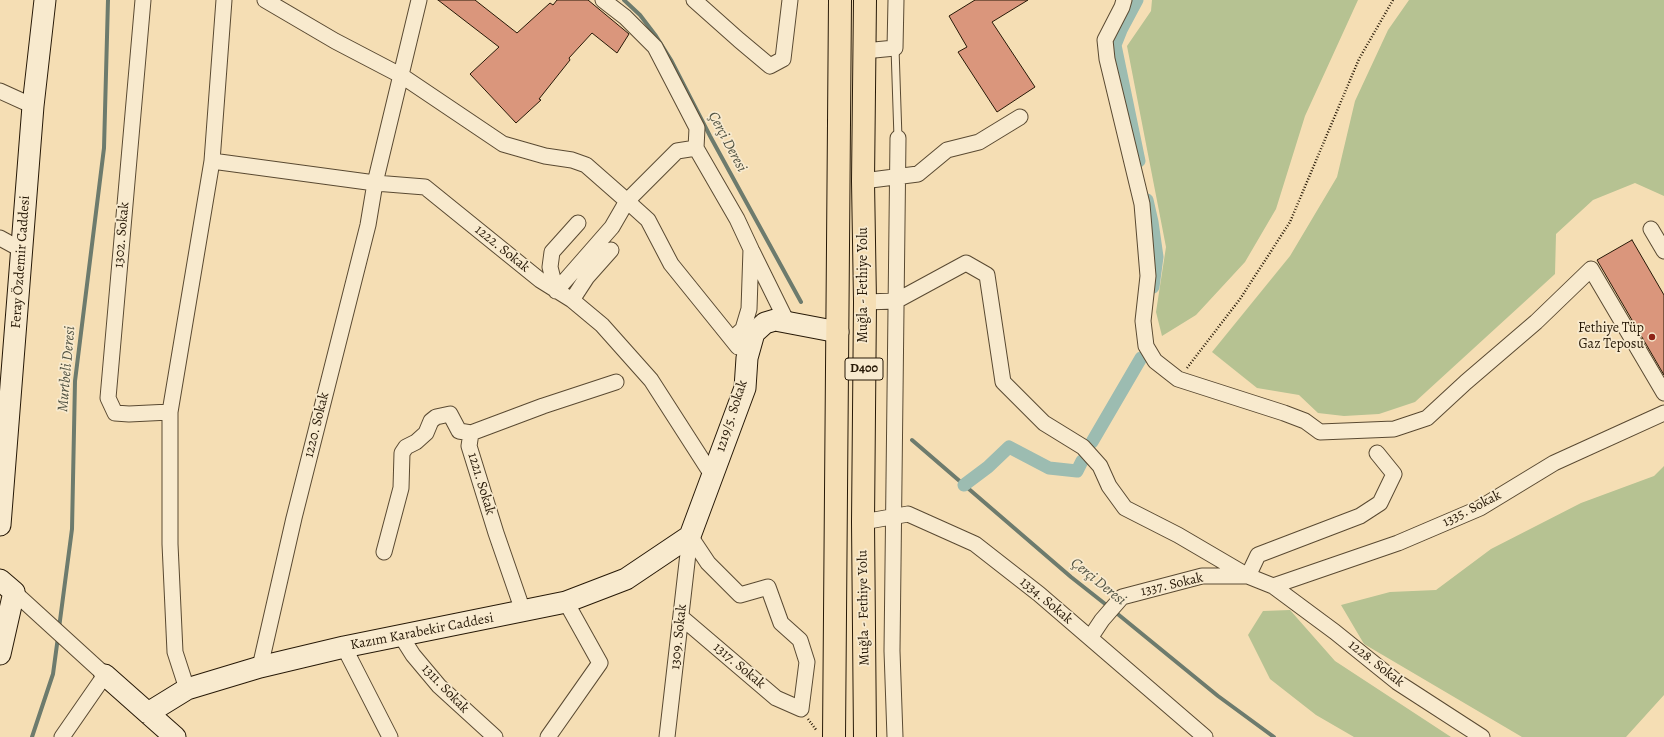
<!DOCTYPE html>
<html>
<head>
<meta charset="utf-8">
<style>
  body { margin:0 }
  canvas { display:block; background:#f5deb4 }
</style>
</head>
<body>
<canvas width="1664" height="737"></canvas>
<script>
const context = document.querySelector('canvas').getContext('2d');
context.lineJoin = 'round';
function fill(path, color) {
  context.fillStyle = color;
  context.fill(path, 'evenodd');
}
function shape(rows) {
  const path = new Path2D();
  for (const r of rows) {
    path.moveTo(r[0], r[1]);
    for (let i = 2; i < r.length; i += 2) path.lineTo(r[i], r[i + 1]);
  }
  return path;
}
function trace(path, color, width, dash) {
  context.strokeStyle = color;
  context.lineWidth = width;
  context.lineCap = dash ? 'butt' : 'round';
  context.setLineDash(dash || []);
  context.stroke(path);
}
function label(font, color, halo, rows, align = 'center') {
  context.font = font + ' Alegreya,serif';
  context.lineWidth = 3.5;
  context.setLineDash([]);
  context.textBaseline = 'middle';
  context.strokeStyle = halo;
  context.fillStyle = color;
  for (const [text, x, y, turn = 0] of rows) {
    context.save();
    context.translate(x, y);
    context.rotate((+turn || 0) * Math.PI / 180);
    context.textAlign = isNaN(turn) ? turn : align;
    if (halo) context.strokeText(text, 0, 0);
    context.fillText(text, 0, 0);
    context.restore();
  }
}
const green = shape([
  [1152,0,1358,0,1305,116,1276,209,1245,262,1196,315,1162,336,1156,312,1166,247,1127,46,1151,11],
  [1409,0,1664,0,1664,196,1635,183,1593,200,1556,234,1555,274,1415,402,1379,414,1344,416,1318,413,1299,395,1257,388,1212,352,1290,256,1337,177,1355,101,1388,30],
  [1664,466,1664,695,1626,737,1522,737,1364,644,1341,605,1390,592,1436,590,1491,549,1581,503,1654,476],
  [1290,610,1335,661,1451,737,1354,737,1316,715,1270,679,1248,635,1263,611]
]);
const stream = shape([
  [624,0,640,15,656,36,671,60,710,136,801,302],
  [912,440,1071,577,1109,607],
  [1114,611,1218,696,1274,737],
  [59,628,72,529,75,381,104,148,108,0],
  [32,737,53,674,58,637]
]);
const canal = shape([
  [1137,0,1121,30,1115,45,1139,161],
  [1147,200,1152,222,1157,257,1153,287],
  [1092,442,1141,358],
  [964,485,988,467,1009,447,1049,468,1077,471,1082,461]
]);
const building = shape([
  [438,0,475,0,517,33,550,3,553,5,557,0,588,0,629,34,617,53,592,33,569,58,570,60,539,99,541,100,516,123,470,74,499,47,438,0],
  [975,0,1028,0,992,22,1035,87,997,112,958,52,967,47,949,16,975,0],
  [1632,240,1664,295,1664,375,1597,260,1632,240]
]);
const path = shape([
  [1187,368,1240,299,1290,222,1359,59,1393,0],
  [808,719,817,731]
]);
const lane = shape([
  [895,48,898,138]
]);
const street = shape([
  [143,0,108,398,115,413,129,414,170,412],
  [265,0,335,41,402,76,503,144,545,156,572,160,586,165,627,201,677,151,696,148],
  [603,0,625,17,655,47,697,128,696,148,737,219,751,249,749,309,743,329,732,339],
  [694,0,739,40,770,66,783,59,790,0],
  [1124,0,1122,7,1105,40,1107,59,1142,204,1148,276,1143,321,1146,346,1155,361,1178,379,1284,413,1305,421,1320,432,1394,429,1427,418,1466,382,1536,322,1591,269,1664,393],
  [864,51,895,48,896,0],
  [0,91,33,106],
  [212,161,375,183,425,187,540,280,572,300,602,325,651,380,712,475],
  [863,181,918,174,947,150,979,142,1020,117],
  [1651,229,1664,251],
  [0,238,22,250],
  [752,251,787,322],
  [556,291,612,227,627,201,648,220,671,264,738,347],
  [556,291,550,267,552,252,578,223],
  [572,300,587,277,611,250],
  [865,302,896,301,966,263,987,275,1003,382,1044,423,1083,447,1100,466,1109,486,1125,508,1178,535,1248,576,1258,555,1360,516,1380,503,1394,474,1377,453],
  [863,522,908,514,975,544,1039,594,1205,737],
  [384,552,401,488,402,453,406,447,416,442,426,433,431,421,436,417,450,414,459,431,471,433],
  [1273,586,1398,543,1480,508,1554,463,1664,413],
  [14,592,105,675,62,737],
  [523,611,496,533,469,446,471,433,543,406,616,382],
  [681,617,776,698,801,709,807,662,800,640,781,623,768,587,740,595,708,563,690,536],
  [401,636,413,655,439,686,495,737],
  [1090,638,1102,620,1122,597,1202,576,1248,576,1273,586,1335,632,1397,682,1482,737],
  [344,647,390,737],
  [260,667,294,518,368,225,375,183,419,0],
  [187,689,175,652,170,544,170,412,212,161,224,0],
  [548,737,600,663,566,602],
  [667,737,690,536],
  [895,737,892,651,898,138]
]);
const secondary = shape([
  [0,525,33,106,45,0],
  [0,580,14,592,0,654],
  [105,675,175,737],
  [148,713,187,689,260,667,344,647,566,602,626,579,690,536,745,388,747,358,754,333,765,323,775,320,838,332]
]);
const highway = shape([
  [865,0,863,181,865,302,863,522,865,737],
  [834,737,840,0]
]);
const markers = [
  [1652,337,4,"#8f2418"]
];
const shields = [
  [864,369,38]
];
const shieldNames = [
  ["D400",864,369]
];
const streetNames = [
  ["1302. Sokak",122,235,-85],
  ["1222. Sokak",502,249,39],
  ["Feray Özdemir Caddesi",21,262,-86],
  ["Muğla - Fethiye Yolu",864,285,-90],
  ["1219/5. Sokak",732,416,-72],
  ["1220. Sokak",317,425,-76],
  ["1221. Sokak",481,484,73],
  ["1335. Sokak",1472,509,-27],
  ["1337. Sokak",1172,585,-13],
  ["1334. Sokak",1046,601,40],
  ["Muğla - Fethiye Yolu",864,608,-91],
  ["Kazım Karabekir Caddesi",422,632,-11],
  ["1309. Sokak",679,637,-84],
  ["1228. Sokak",1376,664,38],
  ["1317. Sokak",739,666,40],
  ["1311. Sokak",445,689,46]
];
const poiNames = [
  ["Fethiye Tüp",1644,329],
  ["Gaz Teposu",1644,345]
];
const waterNames = [
  ["Çerçi Deresi",727,142,62],
  ["Murtbeli Deresi",67,369,-85],
  ["Çerçi Deresi",1098,582,39]
];
fill(green, '#b6c292');
trace(stream, '#6d7b6d', 4);
trace(canal, '#9cbcb1', 13);
fill(building, '#da967c');
trace(building, '#271907', 1);
trace(lane, '#5a4a32', 9);
trace(street, '#5a4a32', 17);
trace(secondary, '#271907', 23);
trace(highway, '#271907', 24);
trace(path, '#271907', 2.5, [1, 2]);
trace(lane, '#f8eace', 7);
trace(street, '#f8eace', 15);
trace(secondary, '#f8eace', 21);
trace(highway, '#f5deb4', 22);
for (const [x, y, r, color] of markers) {
  const dot = new Path2D();
  dot.arc(x, y, r, 0, 2 * Math.PI);
  context.fillStyle = color;
  context.fill(dot);
  trace(dot, '#f8eace', 1.5);
}
for (const [x, y, w] of shields) {
  const box = new Path2D();
  box.roundRect(x - w / 2, y - 11, w, 22, 3);
  context.fillStyle = '#f8eace';
  context.fill(box);
  trace(box, '#271907', 1);
}
label('bold 13px', '#271907', null, shieldNames);
label('14px', '#271907', '#f8eace', streetNames);
label('14px', '#271907', '#f8eace', poiNames, 'right');
label('italic 15px', '#505242', '#f8eace', waterNames);
</script>
</body>
</html>
